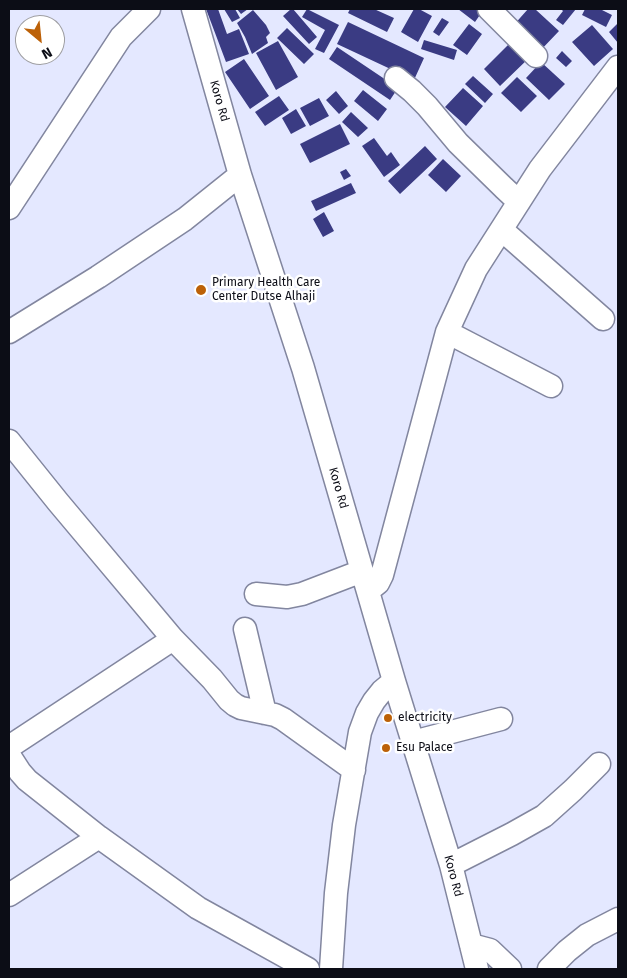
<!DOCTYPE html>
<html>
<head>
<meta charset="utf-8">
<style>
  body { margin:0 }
  #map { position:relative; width:627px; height:978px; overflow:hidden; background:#e4e8ff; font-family:"Fira Sans",sans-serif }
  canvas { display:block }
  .frame { position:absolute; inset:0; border:10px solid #0c0d16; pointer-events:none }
  .north { position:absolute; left:15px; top:15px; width:50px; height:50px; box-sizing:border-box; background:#fff; border:1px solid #9e9ea2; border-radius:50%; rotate:152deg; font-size:14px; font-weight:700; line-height:20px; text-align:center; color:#0c0d16 }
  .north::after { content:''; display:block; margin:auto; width:18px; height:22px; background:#bc6108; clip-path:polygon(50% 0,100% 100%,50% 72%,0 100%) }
</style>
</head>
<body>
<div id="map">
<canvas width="627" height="978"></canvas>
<div class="frame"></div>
<div class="north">N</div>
</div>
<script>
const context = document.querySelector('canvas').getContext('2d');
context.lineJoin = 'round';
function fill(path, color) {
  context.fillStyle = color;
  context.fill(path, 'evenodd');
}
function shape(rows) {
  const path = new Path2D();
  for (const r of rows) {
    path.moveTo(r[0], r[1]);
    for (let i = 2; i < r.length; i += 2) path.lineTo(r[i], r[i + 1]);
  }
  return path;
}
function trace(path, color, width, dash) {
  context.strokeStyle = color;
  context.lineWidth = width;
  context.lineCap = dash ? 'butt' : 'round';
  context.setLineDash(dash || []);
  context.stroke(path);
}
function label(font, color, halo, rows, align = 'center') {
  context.font = font + ' "Fira Sans",sans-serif';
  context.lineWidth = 5;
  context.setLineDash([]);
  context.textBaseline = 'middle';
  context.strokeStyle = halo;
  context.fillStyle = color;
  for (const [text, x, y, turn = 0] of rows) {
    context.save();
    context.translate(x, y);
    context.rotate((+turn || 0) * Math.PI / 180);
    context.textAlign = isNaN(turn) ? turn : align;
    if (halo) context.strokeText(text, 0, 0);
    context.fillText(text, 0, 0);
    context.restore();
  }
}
const building = shape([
  [206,9,218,9,227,34,239,29,249,54,226,62],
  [224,9,235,9,240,18,232,22],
  [237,9,248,9,241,14],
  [291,9,293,9,317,37,309,44,283,16],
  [307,9,339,25,324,53,315,49,325,30,302,17],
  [350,9,374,9,394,18,387,32,348,13],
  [414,9,419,9,432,16,418,42,401,32],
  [458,9,484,9,475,22],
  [528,9,535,9,559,31,539,52,512,27],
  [561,9,576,9,563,25,556,20,563,11],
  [585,9,600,9,612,15,606,27,582,15],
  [253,10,266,25,270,33,266,37,268,43,252,54,245,37,237,23],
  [442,18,449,22,439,36,433,32],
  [348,22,424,58,414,80,337,44],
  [618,23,618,43,609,32],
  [469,24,482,34,467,55,453,45],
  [592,25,613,49,594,66,572,42],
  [287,28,314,54,304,64,277,38],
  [424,40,457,50,454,60,421,49],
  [513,40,530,57,500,86,484,69],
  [278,41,298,77,276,90,256,53],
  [337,47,398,88,390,100,329,59],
  [562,51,572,61,566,67,556,58],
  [244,59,269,96,250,109,225,72],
  [541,62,565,84,549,100,526,78],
  [473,76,493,94,485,103,465,84],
  [517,77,537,96,521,112,501,93],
  [463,88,483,106,466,126,445,107],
  [363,90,387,109,378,121,354,101],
  [336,91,348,106,339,114,326,100],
  [279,96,289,110,265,126,255,112],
  [319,98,329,116,310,126,300,108],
  [296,109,306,126,291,134,282,118],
  [351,112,368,128,358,137,342,122],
  [340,124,350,144,310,163,300,144],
  [374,138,387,156,391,152,400,165,384,177,362,146],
  [425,146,437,159,400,194,388,181],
  [443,159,461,176,446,192,428,175],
  [346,169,351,176,344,180,340,172],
  [351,183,356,193,316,211,311,201],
  [324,212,334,231,323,237,313,219]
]);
const minor = shape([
  [193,9,240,175,303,368,394,681,451,865,477,969],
  [489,9,536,56],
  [396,78,412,91,427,106,458,143,504,188,519,202],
  [9,208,121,37,149,9],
  [502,230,603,319],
  [9,332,98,277,185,219,240,175],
  [447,332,551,386],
  [9,441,58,502,173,639,212,679,229,700,235,705,241,708,275,715,283,719,354,770],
  [368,591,378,583,382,575,447,332,476,269,540,169,618,67],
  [256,594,287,597,302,594,362,571],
  [245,629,265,713],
  [413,742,501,719],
  [9,747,173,639],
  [9,755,20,772,27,780,99,837,198,908,308,969],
  [451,865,512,834,544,816,573,790,599,764],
  [9,895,99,837],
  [471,945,490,950,510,969],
  [331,969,336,893,344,825,360,732,367,713,374,701,382,691,394,681],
  [549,969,567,951,587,935,618,919]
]);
const markers = [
  [201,290,6,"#bc6108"],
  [388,718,5,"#bc6108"],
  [386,748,5,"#bc6108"]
];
const streetNames = [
  ["Koro Rd",219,101,74],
  ["Koro Rd",338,488,74],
  ["Koro Rd",453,876,75]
];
const poiNames = [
  ["Primary Health Care",212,283],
  ["Center Dutse Alhaji",212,297],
  ["electricity",398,718],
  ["Esu Palace",396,748]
];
fill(building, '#3a3b83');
trace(minor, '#82869f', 25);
trace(minor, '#fff', 22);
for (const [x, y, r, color] of markers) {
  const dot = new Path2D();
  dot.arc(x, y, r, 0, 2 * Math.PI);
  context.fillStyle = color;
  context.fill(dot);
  trace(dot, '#fff', 2);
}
label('12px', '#0c0d16', '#fff', streetNames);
label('12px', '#0c0d16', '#fff', poiNames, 'left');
</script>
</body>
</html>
